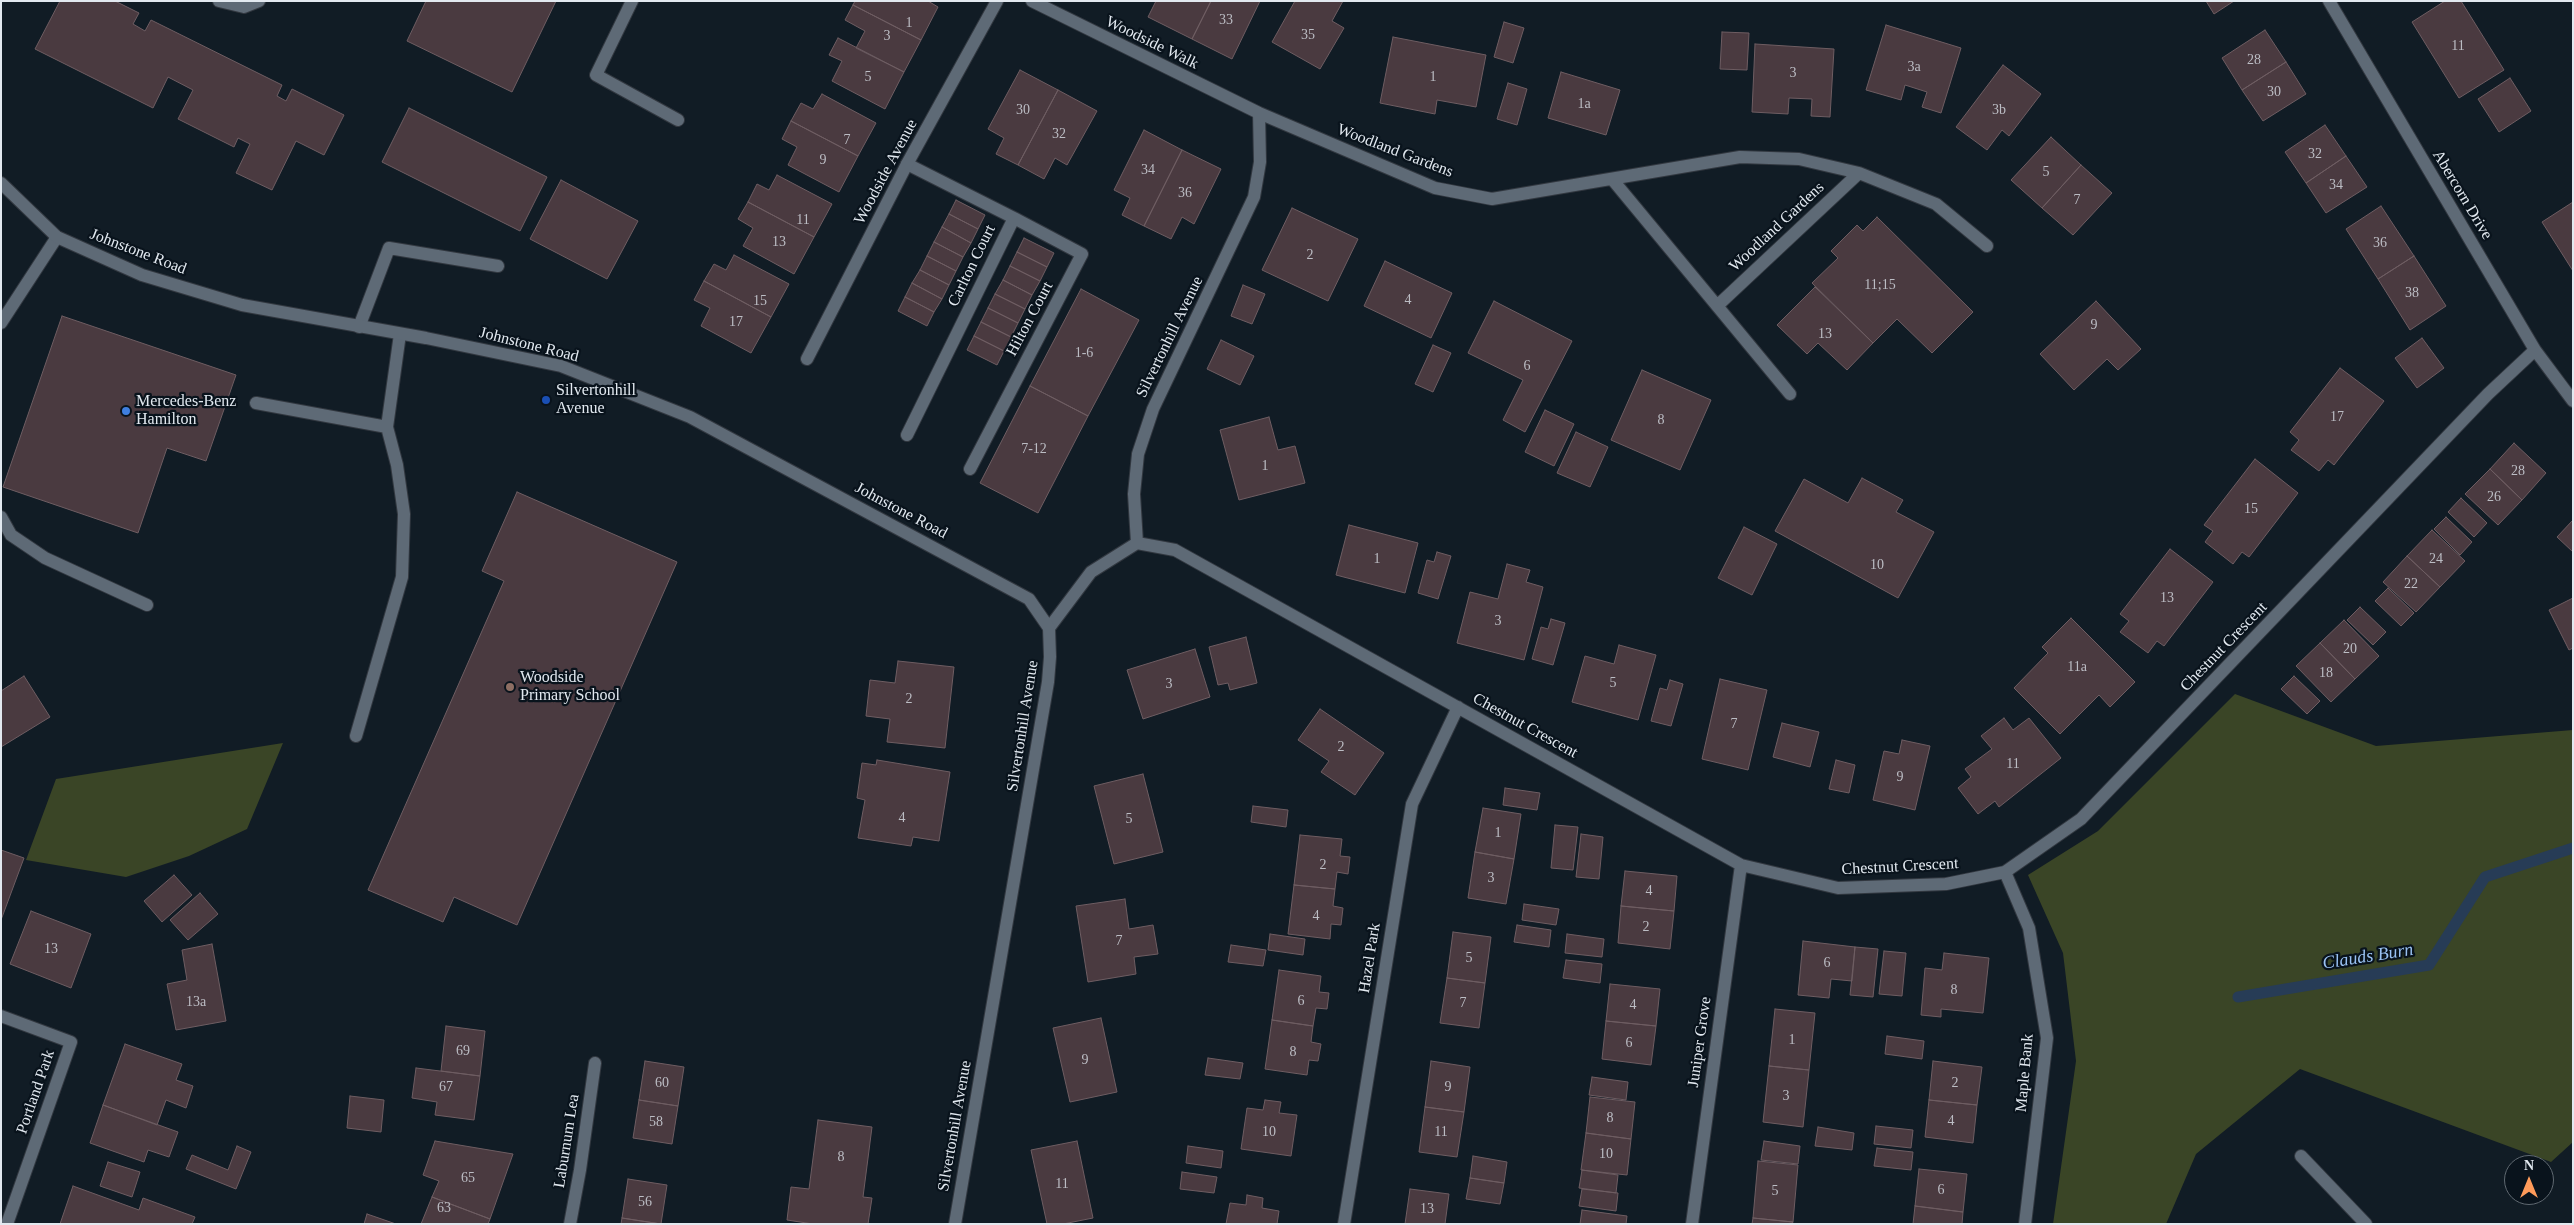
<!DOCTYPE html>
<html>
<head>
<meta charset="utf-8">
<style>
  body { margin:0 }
  #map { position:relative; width:2574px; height:1225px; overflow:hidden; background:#111c25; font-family:Georgia,serif }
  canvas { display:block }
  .frame { position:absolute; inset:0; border:2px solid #e2e9f0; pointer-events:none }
  .north { position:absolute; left:2504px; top:1155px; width:50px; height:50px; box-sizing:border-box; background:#09131c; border:1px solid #606971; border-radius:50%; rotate:0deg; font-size:14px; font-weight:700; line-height:20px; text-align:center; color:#e2e9f0 }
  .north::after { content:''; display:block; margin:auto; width:18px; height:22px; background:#ff9b5a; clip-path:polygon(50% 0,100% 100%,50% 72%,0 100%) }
</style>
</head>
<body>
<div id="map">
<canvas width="2574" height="1225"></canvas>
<div class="frame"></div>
<div class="north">N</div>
</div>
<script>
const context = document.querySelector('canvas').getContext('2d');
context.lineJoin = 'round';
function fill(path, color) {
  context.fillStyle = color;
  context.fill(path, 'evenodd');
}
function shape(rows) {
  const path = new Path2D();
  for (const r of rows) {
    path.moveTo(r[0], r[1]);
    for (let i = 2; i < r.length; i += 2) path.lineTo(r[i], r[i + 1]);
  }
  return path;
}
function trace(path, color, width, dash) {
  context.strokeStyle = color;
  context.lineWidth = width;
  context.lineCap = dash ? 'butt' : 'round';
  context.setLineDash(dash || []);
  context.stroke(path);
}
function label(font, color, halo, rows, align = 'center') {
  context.font = font + ' Georgia,serif';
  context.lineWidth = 4.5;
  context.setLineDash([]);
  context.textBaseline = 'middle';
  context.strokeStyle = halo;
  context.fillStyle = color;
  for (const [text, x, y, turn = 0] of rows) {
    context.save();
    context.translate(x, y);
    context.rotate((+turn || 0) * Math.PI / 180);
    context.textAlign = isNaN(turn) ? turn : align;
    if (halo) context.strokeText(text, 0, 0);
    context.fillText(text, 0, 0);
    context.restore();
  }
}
const forest = shape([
  [2235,694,2376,746,2573,730,2573,1142,2551,1162,2300,1069,2196,1154,2166,1224,2053,1224,2076,1061,2063,953,2028,875,2098,831],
  [283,743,247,829,189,856,126,877,26,860,56,779]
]);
const stream = shape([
  [2238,997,2429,965,2485,877,2573,848]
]);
const building = shape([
  [60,1,115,1,139,13,133,24,145,31,151,20,282,85,277,96,286,101,292,89,344,115,324,155,296,141,272,190,236,173,250,144,238,138,234,147,178,119,193,90,168,77,153,108,35,49,60,1],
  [426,1,556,1,512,92,407,41,426,1],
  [855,1,928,1,938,7,921,40,853,5,855,1],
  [1156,1,1211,1,1192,39,1148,17,1156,1],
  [1211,1,1260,1,1232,59,1192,39,1211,1],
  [1295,1,1343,1,1332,21,1344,28,1320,69,1272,42,1295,1],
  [2206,1,2234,1,2214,14,2206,1],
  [2445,1,2461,1,2504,70,2459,98,2412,22,2445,1],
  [853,5,921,40,904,72,856,48,865,31,845,20,853,5],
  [1504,22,1524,28,1513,63,1494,57,1504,22],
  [1886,25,1961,48,1941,113,1922,107,1927,92,1905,85,1901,100,1866,90,1886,25],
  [2265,30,2286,62,2242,90,2222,58,2265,30],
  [1722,32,1749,33,1747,70,1720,69,1722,32],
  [1393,37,1486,55,1476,107,1437,100,1435,114,1380,103,1393,37],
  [838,38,904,72,885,109,832,81,842,61,829,55,838,38],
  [1755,44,1834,49,1830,117,1811,116,1812,99,1789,98,1788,114,1752,112,1755,44],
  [2286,62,2306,94,2263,121,2242,90,2286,62],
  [2003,65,2041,94,2009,136,2002,130,1987,150,1956,127,2003,65],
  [1020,70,1058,90,1018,165,996,154,1004,138,988,129,1020,70],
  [1561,72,1620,90,1606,135,1548,118,1561,72],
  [2510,78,2531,111,2499,132,2478,99,2510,78],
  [1508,83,1527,89,1517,125,1497,119,1508,83],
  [1058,90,1097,111,1067,165,1055,158,1044,179,1018,165,1058,90],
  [822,94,876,123,858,156,791,121,801,103,813,109,822,94],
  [409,108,547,177,520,231,382,162,409,108],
  [791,121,858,156,839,192,788,165,797,147,782,139,791,121],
  [2325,125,2346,156,2306,183,2285,152,2325,125],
  [1144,130,1182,150,1144,226,1122,215,1130,198,1114,190,1144,130],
  [2051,137,2081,165,2042,208,2011,180,2051,137],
  [1182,150,1221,169,1194,224,1182,217,1171,239,1144,226,1182,150],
  [2346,156,2367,187,2326,213,2306,183,2346,156],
  [2081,165,2112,193,2073,235,2042,208,2081,165],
  [777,175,832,204,814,237,748,202,757,184,769,190,777,175],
  [561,180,638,221,607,279,530,239,561,180],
  [956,200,985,215,978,229,949,214,956,200],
  [748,202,814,237,794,274,743,246,753,228,738,219,748,202],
  [2573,202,2573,271,2542,222,2573,202],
  [2381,206,2414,256,2378,279,2346,229,2381,206],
  [1292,208,1358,239,1328,301,1262,270,1292,208],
  [949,214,978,229,971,243,942,227,949,214],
  [1877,217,1973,312,1932,353,1897,319,1873,343,1812,283,1838,258,1831,251,1857,225,1863,231,1877,217],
  [942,227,971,243,963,257,934,242,942,227],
  [1024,238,1054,253,1047,267,1017,252,1024,238],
  [934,242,963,257,956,271,927,256,934,242],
  [1017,252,1047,267,1040,281,1010,266,1017,252],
  [734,255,789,284,771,317,704,281,714,264,726,270,734,255],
  [927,256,956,271,949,285,920,270,927,256],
  [2414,256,2446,306,2410,330,2378,279,2414,256],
  [1385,261,1452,293,1431,338,1364,306,1385,261],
  [1010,266,1040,281,1032,295,1003,280,1010,266],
  [920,270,949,285,942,299,912,283,920,270],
  [1003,280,1032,295,1025,309,995,294,1003,280],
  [704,281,771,317,751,353,701,326,710,308,694,300,704,281],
  [912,283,942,299,934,312,905,297,912,283],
  [1243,285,1265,294,1252,324,1231,316,1243,285],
  [1815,287,1873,343,1847,370,1818,343,1807,354,1777,325,1815,287],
  [1081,289,1139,320,1088,416,1030,386,1081,289],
  [995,294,1025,309,1018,323,988,308,995,294],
  [905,297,934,312,927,326,898,311,905,297],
  [1494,301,1572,341,1525,432,1503,420,1523,380,1468,353,1494,301],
  [2096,301,2141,349,2118,370,2107,359,2074,390,2040,354,2096,301],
  [988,308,1018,323,1011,337,981,322,988,308],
  [62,316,236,375,206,461,167,448,138,533,3,487,62,316],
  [981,322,1011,337,1004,351,974,336,981,322],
  [974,336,1004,351,997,365,967,350,974,336],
  [2422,338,2444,368,2417,388,2395,358,2422,338],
  [1221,340,1254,356,1240,385,1207,369,1221,340],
  [1433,345,1451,353,1433,392,1415,384,1433,345],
  [2340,368,2384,401,2334,465,2328,460,2319,471,2291,450,2299,440,2290,432,2340,368],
  [1642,370,1711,400,1680,470,1611,440,1642,370],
  [1030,386,1088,416,1038,513,980,483,1030,386],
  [1545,410,1574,424,1554,466,1525,452,1545,410],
  [1269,417,1278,450,1295,446,1305,483,1239,500,1220,430,1269,417],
  [1576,432,1608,447,1590,487,1557,473,1576,432],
  [2514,443,2546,473,2522,500,2490,469,2514,443],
  [2255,459,2298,493,2249,557,2242,552,2233,564,2205,542,2213,531,2204,525,2255,459],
  [2490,469,2522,500,2498,525,2465,494,2490,469],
  [1862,478,1903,500,1896,512,1934,532,1898,598,1775,531,1804,479,1848,503,1862,478],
  [517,492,677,562,517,925,454,897,443,922,368,890,504,581,482,571,517,492],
  [2461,498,2487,523,2474,537,2448,512,2461,498],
  [2446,517,2472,542,2460,555,2434,529,2446,517],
  [2573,520,2573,552,2557,537,2573,520],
  [1349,525,1418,543,1405,593,1336,575,1349,525],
  [1744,527,1777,544,1752,595,1718,578,1744,527],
  [2432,530,2465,561,2440,587,2407,556,2432,530],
  [2170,549,2213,582,2164,646,2157,641,2148,653,2120,632,2129,621,2120,614,2170,549],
  [1437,552,1451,556,1438,599,1418,593,1427,560,1434,562,1437,552],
  [2407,556,2440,587,2416,612,2383,582,2407,556],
  [1507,564,1530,570,1526,582,1543,587,1524,660,1457,643,1470,592,1498,599,1507,564],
  [2388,588,2414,613,2401,626,2375,601,2388,588],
  [2573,598,2573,648,2569,650,2549,610,2573,598],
  [2360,607,2386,632,2373,645,2347,620,2360,607],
  [2071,618,2135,682,2110,707,2099,695,2060,734,2014,688,2048,653,2042,647,2071,618],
  [1551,619,1565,623,1553,665,1532,659,1541,627,1548,629,1551,619],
  [2344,620,2379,656,2355,679,2320,643,2344,620],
  [1246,637,1257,683,1230,690,1228,683,1218,685,1209,647,1246,637],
  [2320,643,2355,679,2331,702,2296,666,2320,643],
  [1619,645,1656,655,1638,720,1572,702,1585,656,1614,664,1619,645],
  [1195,649,1210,697,1143,719,1127,670,1195,649],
  [898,661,954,667,945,748,887,742,890,719,866,716,870,680,895,683,898,661],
  [24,676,50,717,1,747,1,691,24,676],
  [2294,676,2320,701,2307,714,2281,689,2294,676],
  [1720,679,1767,690,1748,770,1702,759,1720,679],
  [1670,680,1683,684,1671,726,1651,721,1660,688,1667,690,1670,680],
  [1320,709,1384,753,1355,795,1321,772,1329,761,1298,740,1320,709],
  [2004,718,2013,730,2029,718,2061,758,1999,807,1995,801,1978,814,1958,788,1971,777,1965,769,1992,749,1981,736,2004,718],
  [1782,723,1819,732,1810,767,1773,757,1782,723],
  [1902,740,1930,746,1915,810,1873,800,1884,751,1899,754,1902,740],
  [877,760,950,772,939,841,913,837,911,846,858,838,865,800,857,798,862,763,876,765,877,760],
  [1836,760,1855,765,1849,793,1829,789,1836,760],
  [1143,774,1163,852,1114,864,1094,786,1143,774],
  [1505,788,1540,793,1537,810,1503,805,1505,788],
  [1253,806,1288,810,1286,827,1251,822,1253,806],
  [1483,808,1521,814,1514,859,1475,852,1483,808],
  [1555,825,1578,827,1573,870,1551,868,1555,825],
  [1581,834,1603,837,1599,879,1576,877,1581,834],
  [1300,835,1342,839,1340,856,1350,857,1348,874,1337,872,1335,889,1294,885,1300,835],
  [1,850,24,858,1,920,1,850],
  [1475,852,1514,859,1506,904,1468,898,1475,852],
  [1625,871,1677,876,1674,911,1621,906,1625,871],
  [174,875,192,895,162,922,144,901,174,875],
  [1294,885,1335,889,1333,906,1343,908,1341,925,1331,924,1330,939,1288,934,1294,885],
  [200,893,218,914,188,940,170,920,200,893],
  [1125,899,1129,929,1153,925,1158,954,1134,957,1136,974,1088,982,1076,906,1125,899],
  [1524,904,1559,909,1556,925,1522,920,1524,904],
  [1621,906,1674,911,1670,949,1618,943,1621,906],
  [31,911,91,934,71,988,10,964,31,911],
  [1517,925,1551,930,1549,947,1514,942,1517,925],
  [1453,932,1491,937,1485,983,1447,978,1453,932],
  [1270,934,1305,939,1303,955,1268,950,1270,934],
  [1567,934,1604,939,1602,957,1565,953,1567,934],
  [1803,941,1855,947,1852,981,1831,979,1829,998,1798,995,1803,941],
  [212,944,226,1021,176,1030,167,984,187,980,182,950,212,944],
  [1231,945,1266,950,1263,966,1228,962,1231,945],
  [1855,947,1878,949,1873,997,1850,995,1855,947],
  [1884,951,1906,953,1902,996,1879,994,1884,951],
  [1944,953,1989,958,1983,1013,1941,1009,1941,1017,1921,1015,1925,968,1942,970,1944,953],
  [1566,960,1602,964,1600,983,1563,978,1566,960],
  [1279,970,1321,976,1319,992,1329,993,1327,1009,1316,1008,1313,1026,1272,1020,1279,970],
  [1447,978,1485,983,1479,1028,1440,1023,1447,978],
  [1610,984,1660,989,1656,1026,1606,1021,1610,984],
  [1775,1009,1815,1013,1809,1070,1769,1066,1775,1009],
  [1101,1018,1117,1092,1070,1102,1053,1028,1101,1018],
  [1272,1020,1313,1026,1311,1042,1321,1044,1318,1061,1309,1060,1307,1075,1265,1069,1272,1020],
  [1606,1021,1656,1026,1651,1065,1602,1059,1606,1021],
  [446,1026,485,1031,480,1076,441,1071,446,1026],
  [1887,1036,1924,1041,1922,1059,1885,1054,1887,1036],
  [125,1044,182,1064,176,1080,193,1086,186,1108,166,1100,157,1125,103,1105,125,1044],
  [1208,1058,1243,1063,1240,1079,1205,1075,1208,1058],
  [645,1061,684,1067,678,1106,639,1100,645,1061],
  [1431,1061,1470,1067,1464,1112,1425,1107,1431,1061],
  [1933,1061,1982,1067,1977,1105,1929,1100,1933,1061],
  [1769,1066,1809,1070,1803,1127,1763,1122,1769,1066],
  [416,1068,480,1076,474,1120,435,1115,437,1102,412,1098,416,1068],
  [1592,1077,1628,1082,1626,1100,1589,1095,1592,1077],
  [350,1096,384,1100,381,1132,347,1128,350,1096],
  [1590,1097,1635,1102,1631,1139,1586,1133,1590,1097],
  [639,1100,678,1106,672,1144,633,1138,639,1100],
  [1265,1100,1281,1102,1279,1113,1297,1115,1291,1156,1241,1149,1247,1108,1263,1110,1265,1100],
  [1929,1100,1977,1105,1973,1143,1925,1137,1929,1100],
  [103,1105,178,1132,169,1157,148,1150,144,1162,90,1143,103,1105],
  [1425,1107,1464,1112,1457,1157,1419,1152,1425,1107],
  [818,1120,872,1127,863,1197,872,1198,868,1224,813,1224,787,1220,791,1187,809,1189,818,1120],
  [1876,1126,1913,1130,1911,1148,1874,1144,1876,1126],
  [1818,1127,1854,1133,1852,1150,1815,1146,1818,1127],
  [1586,1133,1631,1139,1627,1175,1581,1170,1586,1133],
  [435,1141,513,1154,490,1219,432,1197,439,1181,423,1175,435,1141],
  [1077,1141,1093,1218,1063,1224,1047,1224,1031,1150,1077,1141],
  [1764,1141,1800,1146,1798,1164,1761,1160,1764,1141],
  [237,1146,251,1152,236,1189,186,1169,192,1155,228,1170,237,1146],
  [1188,1146,1223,1151,1221,1168,1186,1163,1188,1146],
  [1877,1148,1913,1152,1911,1170,1874,1166,1877,1148],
  [1473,1156,1507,1162,1504,1183,1470,1178,1473,1156],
  [1758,1161,1798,1165,1793,1222,1753,1218,1758,1161],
  [108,1162,140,1172,132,1197,100,1186,108,1162],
  [1919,1169,1967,1174,1963,1212,1915,1206,1919,1169],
  [1582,1170,1618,1175,1616,1193,1579,1188,1582,1170],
  [1182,1172,1217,1177,1214,1193,1180,1189,1182,1172],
  [1470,1178,1504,1183,1500,1204,1466,1199,1470,1178],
  [628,1179,667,1185,661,1224,622,1218,628,1179],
  [73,1186,139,1210,143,1198,195,1217,192,1224,60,1224,73,1186],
  [1410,1189,1449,1194,1445,1224,1405,1224,1410,1189],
  [1582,1189,1618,1193,1616,1211,1579,1206,1582,1189],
  [1247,1195,1263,1198,1262,1208,1279,1211,1277,1224,1226,1224,1230,1203,1246,1205,1247,1195],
  [432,1197,490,1219,488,1224,421,1224,432,1197],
  [1915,1206,1963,1212,1962,1224,1913,1224,1915,1206],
  [1582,1210,1627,1216,1626,1224,1580,1224,1582,1210],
  [367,1214,396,1224,364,1224,367,1214],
  [622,1218,661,1224,621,1224,622,1218],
  [1753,1218,1793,1222,1792,1224,1752,1224,1753,1218]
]);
const service = shape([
  [632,1,596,75,678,120],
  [907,164,1014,218,907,435],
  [1,323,57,237],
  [359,327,389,248,498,266],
  [256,403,387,427],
  [970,469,1082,254,1014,218],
  [1,517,11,535,45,558,147,605],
  [356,736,402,577,404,514,397,465,387,427,400,334]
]);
const minor = shape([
  [219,1,244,7,259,1],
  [1032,1,1259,113,1435,188,1492,199,1740,157,1799,159,1859,173,1936,204,1987,246],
  [2329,1,2535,350,2573,401],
  [1612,179,1790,394],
  [1717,306,1859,173],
  [807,359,907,164,997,1],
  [1137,543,1175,550,1741,865,1838,888,1946,884,2005,872,2081,819,2488,394,2535,350],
  [1137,543,1134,494,1138,454,1153,409,1254,197,1260,162,1259,113],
  [1049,628,1091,572,1137,543],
  [2005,872,2029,928,2047,1038,2025,1224],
  [1,1016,71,1042,7,1224],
  [2301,1156,2366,1224],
  [570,1224,580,1170,595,1063],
  [1344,1224,1412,804,1458,707],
  [1692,1224,1741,865]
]);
const tertiary = shape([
  [1,183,57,237,142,275,242,305,426,338,561,366,690,417,1029,599,1049,628,1050,657,1048,682,955,1224]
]);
const markers = [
  [546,400,5,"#1a4fb4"],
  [126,411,5,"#3f7fe0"],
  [510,687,5,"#8d6e63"]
];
const numberNames = [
  ["33",1226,20],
  ["1",909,23],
  ["35",1308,35],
  ["3",887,36],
  ["11",2458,46],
  ["28",2254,60],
  ["3a",1914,67],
  ["3",1793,73],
  ["5",868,77],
  ["1",1433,77],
  ["30",2274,92],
  ["1a",1584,104],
  ["30",1023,110],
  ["3b",1999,110],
  ["32",1059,134],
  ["7",847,140],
  ["32",2315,154],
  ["9",823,160],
  ["34",1148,170],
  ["5",2046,172],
  ["34",2336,185],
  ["36",1185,193],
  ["7",2077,200],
  ["11",803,220],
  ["13",779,242],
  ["36",2380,243],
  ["2",1310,255],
  ["11;15",1880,285],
  ["38",2412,293],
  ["4",1408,300],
  ["15",760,301],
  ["17",736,322],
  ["9",2094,325],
  ["13",1825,334],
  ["1-6",1084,353],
  ["6",1527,366],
  ["17",2337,417],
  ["8",1661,420],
  ["7-12",1034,449],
  ["1",1265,466],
  ["28",2518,471],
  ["26",2494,497],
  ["15",2251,509],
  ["1",1377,559],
  ["24",2436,559],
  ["10",1877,565],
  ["22",2411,584],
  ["13",2167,598],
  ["3",1498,621],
  ["20",2350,649],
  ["11a",2077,667],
  ["18",2326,673],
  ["5",1613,683],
  ["3",1169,684],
  ["2",909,699],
  ["7",1734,724],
  ["2",1341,747],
  ["11",2013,764],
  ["9",1900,777],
  ["4",902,818],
  ["5",1129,819],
  ["1",1498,833],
  ["2",1323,865],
  ["3",1491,878],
  ["4",1649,891],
  ["4",1316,916],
  ["2",1646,927],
  ["7",1119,941],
  ["13",51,949],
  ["5",1469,958],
  ["6",1827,963],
  ["8",1954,990],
  ["6",1301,1001],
  ["13a",196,1002],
  ["7",1463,1003],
  ["4",1633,1005],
  ["1",1792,1040],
  ["6",1629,1043],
  ["69",463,1051],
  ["8",1293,1052],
  ["9",1085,1060],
  ["60",662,1083],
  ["2",1955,1083],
  ["67",446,1087],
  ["9",1448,1087],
  ["3",1786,1096],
  ["8",1610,1118],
  ["4",1951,1121],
  ["58",656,1122],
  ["10",1269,1132],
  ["11",1441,1132],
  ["10",1606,1154],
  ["8",841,1157],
  ["65",468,1178],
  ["11",1062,1184],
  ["6",1941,1190],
  ["5",1775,1191],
  ["56",645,1202],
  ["63",444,1208],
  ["13",1427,1209]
];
const streetNames = [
  ["Woodside Walk",1152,43,26],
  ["Woodland Gardens",1395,151,21],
  ["Woodside Avenue",886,172,-62],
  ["Abercorn Drive",2462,195,59],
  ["Woodland Gardens",1777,227,-43],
  ["Johnstone Road",138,252,21],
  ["Carlton Court",972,266,-64],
  ["Hilton Court",1030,319,-62],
  ["Silvertonhill Avenue",1170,337,-64],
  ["Johnstone Road",529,345,14],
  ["Johnstone Road",901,511,28],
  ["Chestnut Crescent",2224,647,-46],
  ["Silvertonhill Avenue",1023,726,-81],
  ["Chestnut Crescent",1525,726,29],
  ["Chestnut Crescent",1900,867,-3],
  ["Hazel Park",1370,958,-81],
  ["Juniper Grove",1700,1042,-82],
  ["Maple Bank",2025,1073,-85],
  ["Portland Park",36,1092,-71],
  ["Silvertonhill Avenue",955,1126,-80],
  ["Laburnum Lea",567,1141,-81]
];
const poiNames = [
  ["Silvertonhill",556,391],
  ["Avenue",556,409],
  ["Mercedes-Benz",136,402],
  ["Hamilton",136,420],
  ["Woodside",520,678],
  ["Primary School",520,696]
];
const waterNames = [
  ["Clauds Burn",2368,957,-9]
];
fill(forest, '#3a4526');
trace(stream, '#273c56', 11);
fill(building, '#4a3a40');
trace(building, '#6e5d62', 1);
trace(service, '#323840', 14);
trace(minor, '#323840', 14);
trace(tertiary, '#323840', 14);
trace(service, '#5e6a76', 12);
trace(minor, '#5e6a76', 12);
trace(tertiary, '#5e6a76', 12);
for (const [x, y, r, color] of markers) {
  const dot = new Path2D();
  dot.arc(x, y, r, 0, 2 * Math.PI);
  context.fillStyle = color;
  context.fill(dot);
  trace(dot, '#09131c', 2);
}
label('14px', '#bcbdc4', null, numberNames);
label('16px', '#e2e9f0', '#09131c', streetNames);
label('16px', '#e2e9f0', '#09131c', poiNames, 'left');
label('italic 18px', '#99c2f3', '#09131c', waterNames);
</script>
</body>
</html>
